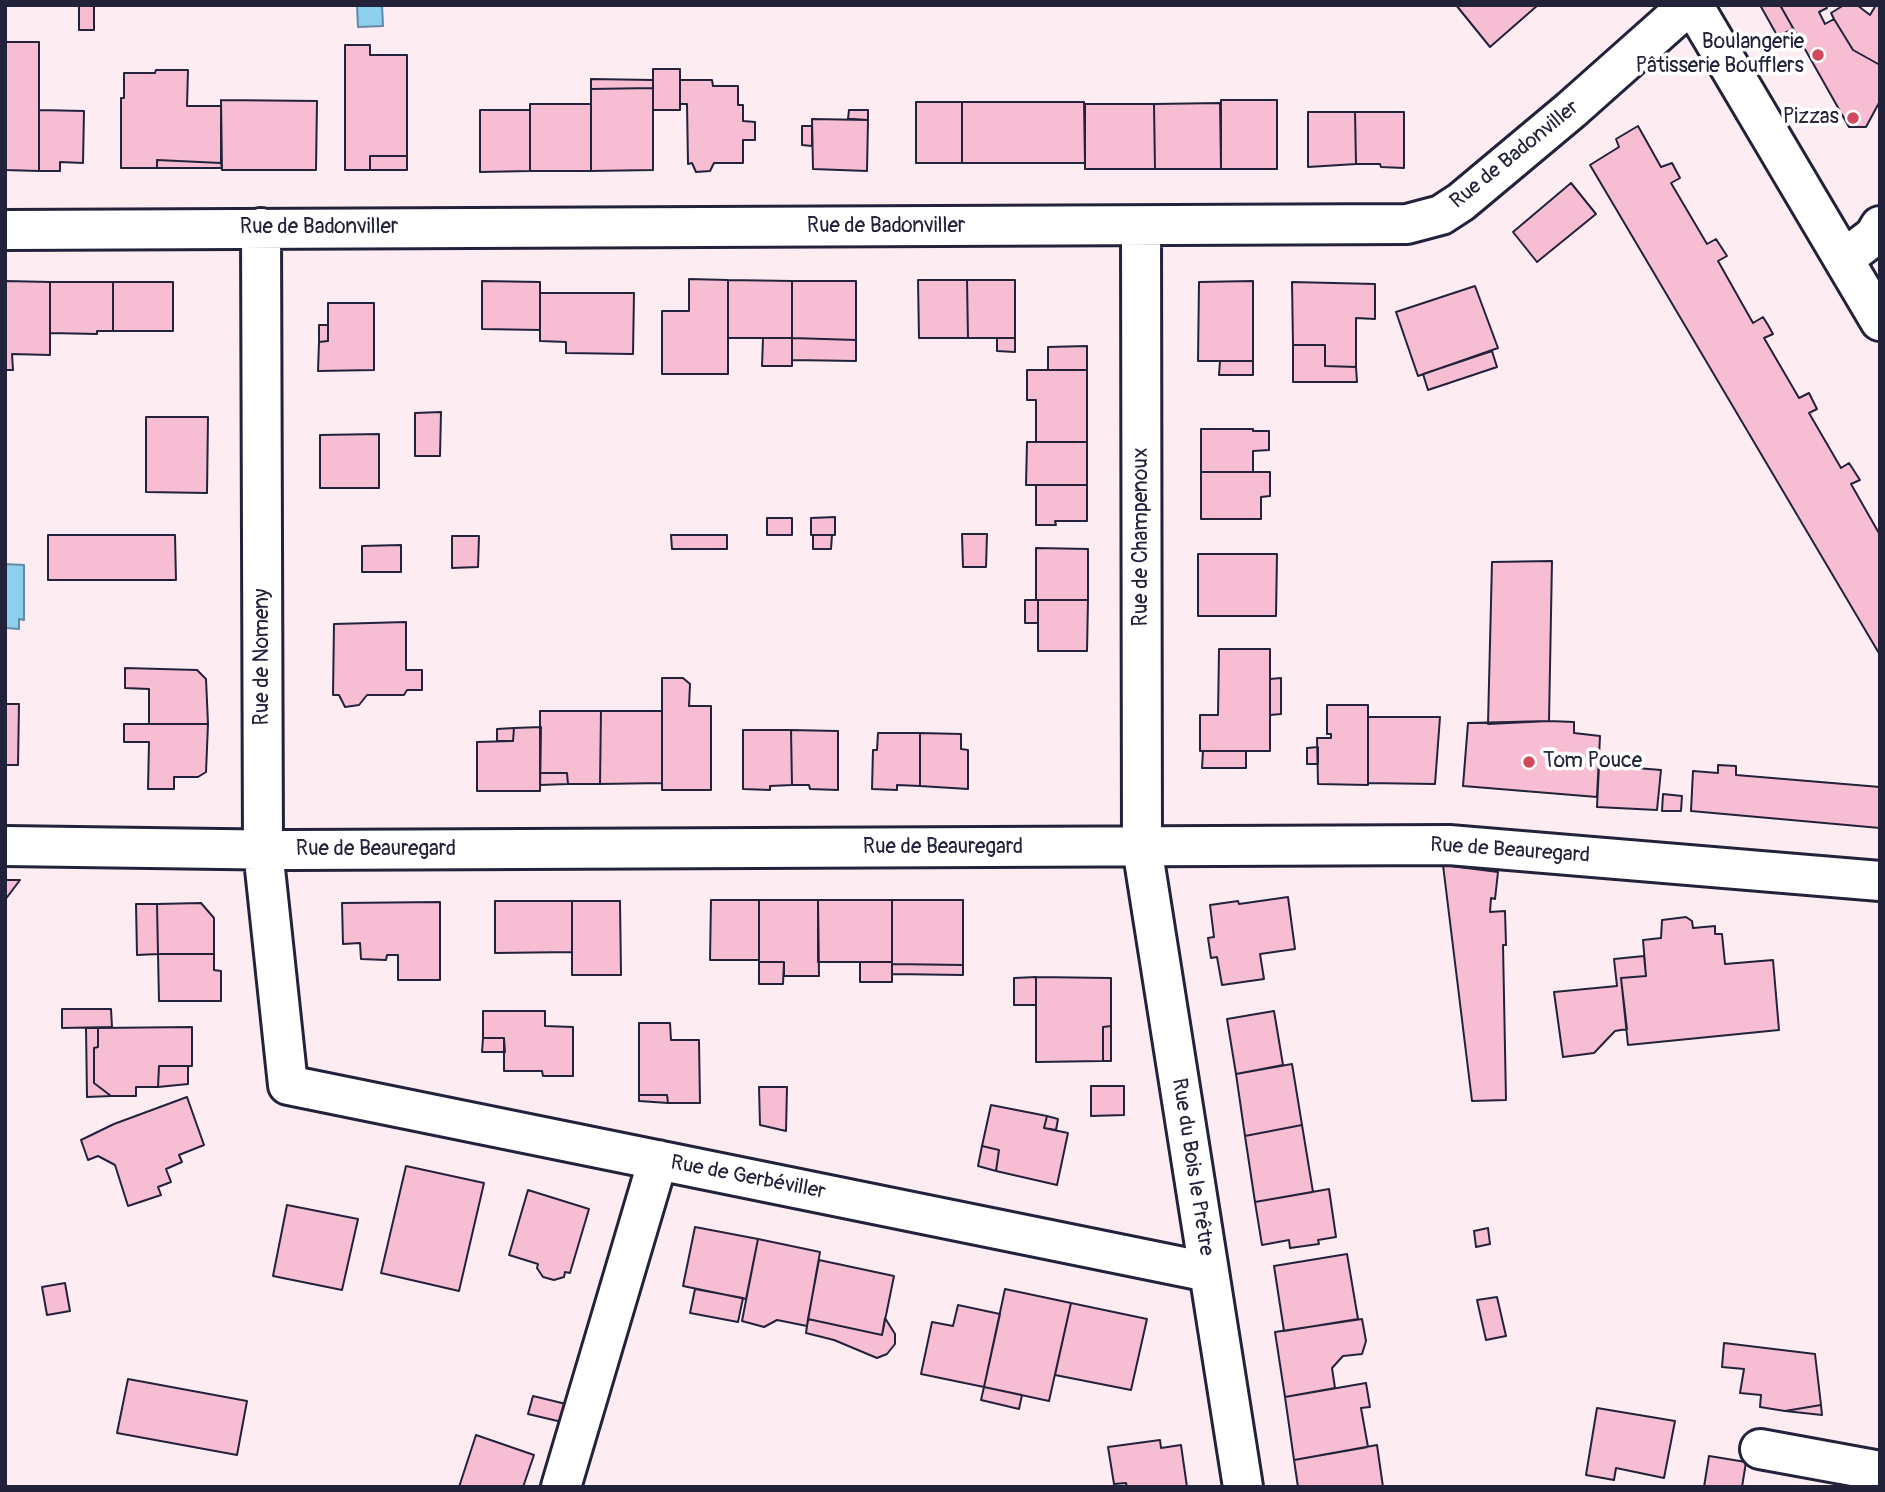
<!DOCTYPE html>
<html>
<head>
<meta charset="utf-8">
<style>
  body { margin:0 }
  #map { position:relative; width:1885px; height:1492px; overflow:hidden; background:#fdecf2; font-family:Pangolin,sans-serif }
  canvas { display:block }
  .frame { position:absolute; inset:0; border:7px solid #22223b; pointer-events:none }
</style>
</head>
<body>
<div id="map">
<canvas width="1885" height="1492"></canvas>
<div class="frame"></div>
</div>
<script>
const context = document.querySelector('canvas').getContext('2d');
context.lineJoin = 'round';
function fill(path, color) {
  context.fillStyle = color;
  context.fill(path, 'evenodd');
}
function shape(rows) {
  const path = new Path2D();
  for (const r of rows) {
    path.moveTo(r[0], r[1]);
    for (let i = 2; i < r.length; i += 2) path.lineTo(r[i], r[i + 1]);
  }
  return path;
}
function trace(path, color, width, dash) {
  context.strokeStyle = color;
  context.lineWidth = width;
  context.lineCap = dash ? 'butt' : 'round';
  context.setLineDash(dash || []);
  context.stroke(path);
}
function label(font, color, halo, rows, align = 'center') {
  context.font = font + ' Pangolin,sans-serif';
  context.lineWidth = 7;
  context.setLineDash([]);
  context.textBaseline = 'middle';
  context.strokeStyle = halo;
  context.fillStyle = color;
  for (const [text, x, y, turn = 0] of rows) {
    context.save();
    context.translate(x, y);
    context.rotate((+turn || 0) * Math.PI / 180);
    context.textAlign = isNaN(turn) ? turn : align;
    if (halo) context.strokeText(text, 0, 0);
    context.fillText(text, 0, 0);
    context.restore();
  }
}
const water = shape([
  [357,5,382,5,383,26,358,27,357,5],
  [5,564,24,565,24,620,19,619,19,629,6,628,5,564]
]);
const building = shape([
  [79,5,94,5,94,30,79,30,79,5],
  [1456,5,1538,5,1490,47,1456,5],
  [1760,5,1780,5,1793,28,1778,37,1760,5],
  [1780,5,1825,5,1827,8,1819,12,1825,24,1834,19,1853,50,1880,65,1880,101,1866,127,1849,127,1780,5],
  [1844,5,1857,5,1870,15,1876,5,1880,5,1880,65,1853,50,1834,19,1831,13,1844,5],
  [5,42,39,42,39,171,5,170,5,42],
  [345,45,370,45,370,55,407,55,407,156,370,156,370,170,345,170,345,45],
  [653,69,680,69,680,110,653,110,653,69],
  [156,70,188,70,187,106,221,106,221,163,157,160,157,168,121,168,121,98,124,98,124,73,155,73,156,70],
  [591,79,653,80,653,88,591,89,591,79],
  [680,80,712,80,713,86,738,86,738,105,743,105,743,121,755,122,755,140,743,140,743,163,714,163,710,171,696,172,692,163,688,164,687,104,680,104,680,80],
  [653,88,653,170,591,171,591,89,653,88],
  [221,100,317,101,316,170,222,170,221,100],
  [1221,100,1277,100,1277,169,1221,169,1221,100],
  [916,102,962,102,962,163,916,163,916,102],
  [962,102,1084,102,1085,163,962,163,962,102],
  [1220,103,1221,169,1155,169,1154,104,1220,103],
  [530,104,591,104,591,171,530,171,530,104],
  [1085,104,1154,104,1155,169,1085,169,1085,104],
  [39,110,84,111,83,163,60,162,60,171,39,171,39,110],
  [480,110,530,110,530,171,480,172,480,110],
  [849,110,868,110,868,120,848,119,849,110],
  [1308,112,1355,112,1356,164,1308,167,1308,112],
  [1355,112,1404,112,1404,168,1381,167,1380,164,1356,164,1355,112],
  [812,119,868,120,867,171,813,169,812,119],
  [802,126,812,126,812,146,802,145,802,126],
  [1638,126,1661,167,1672,163,1680,178,1671,183,1707,244,1716,239,1727,256,1718,261,1753,323,1763,317,1768,325,1773,334,1764,338,1799,398,1809,393,1817,409,1809,413,1841,468,1849,463,1860,480,1851,484,1880,535,1880,655,1590,165,1619,147,1616,139,1638,126],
  [370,156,407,156,407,170,370,170,370,156],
  [157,160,221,163,222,168,157,168,157,160],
  [1571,183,1596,214,1537,262,1513,232,1571,183],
  [689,279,728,280,728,374,662,374,662,311,689,311,689,279],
  [728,280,792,281,792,338,728,338,728,280],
  [918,280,967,280,968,338,919,338,918,280],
  [967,280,1015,280,1015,338,968,338,967,280],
  [5,281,50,282,50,355,12,354,13,370,5,370,5,281],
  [482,281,540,282,540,330,482,329,482,281],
  [792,281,856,281,856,340,792,338,792,281],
  [1253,281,1253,361,1198,361,1199,282,1253,281],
  [50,282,113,282,113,331,97,331,97,334,50,333,50,282],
  [113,282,173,282,173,331,113,331,113,282],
  [1292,282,1375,284,1375,319,1356,318,1356,367,1325,366,1325,345,1293,345,1292,282],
  [1475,286,1498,348,1418,376,1396,312,1475,286],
  [540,293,634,293,633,354,566,353,566,342,540,341,540,293],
  [328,303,374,303,374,370,318,371,319,342,328,341,328,303],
  [319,325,328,325,328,341,319,342,319,325],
  [763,338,792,338,792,366,762,366,763,338],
  [792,338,856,340,856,361,792,360,792,338],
  [997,338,1015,338,1015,352,997,351,997,338],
  [1293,345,1325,345,1325,366,1356,367,1357,382,1293,382,1293,345],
  [1087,346,1087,370,1048,370,1048,347,1087,346],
  [1492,351,1497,367,1428,390,1423,374,1492,351],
  [1220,361,1253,361,1253,375,1219,375,1220,361],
  [1027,370,1087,370,1087,442,1036,442,1036,400,1027,400,1027,370],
  [441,412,440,456,415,456,415,413,441,412],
  [146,417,208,417,207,493,146,492,146,417],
  [1201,429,1253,429,1253,431,1269,431,1269,450,1253,451,1253,472,1201,472,1201,429],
  [379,434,379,488,320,488,320,435,379,434],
  [1027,442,1087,442,1087,485,1026,485,1027,442],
  [1201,472,1270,472,1270,496,1261,497,1261,519,1201,519,1201,472],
  [1036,485,1087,485,1087,521,1055,521,1056,525,1036,525,1036,485],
  [835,517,835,535,811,535,811,518,835,517],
  [767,518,792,518,792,535,767,535,767,518],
  [962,534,987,534,986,567,963,567,962,534],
  [48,535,175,535,176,580,48,580,48,535],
  [671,535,727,535,727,549,672,549,671,535],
  [813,535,832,535,831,549,813,549,813,535],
  [452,536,479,536,478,567,452,568,452,536],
  [401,545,401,572,362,572,362,546,401,545],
  [1036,548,1088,549,1088,600,1036,600,1036,548],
  [1198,554,1277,554,1276,616,1198,616,1198,554],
  [1552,561,1549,721,1488,724,1492,562,1552,561],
  [1025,600,1038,600,1038,623,1025,623,1025,600],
  [1038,600,1088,600,1087,651,1038,651,1038,600],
  [406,622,406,670,422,670,422,690,407,690,404,695,367,695,359,705,345,707,339,695,333,695,334,624,406,622],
  [1219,649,1270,649,1270,751,1200,751,1200,715,1218,715,1219,649],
  [125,668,197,670,206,679,208,724,149,724,149,689,125,688,125,668],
  [662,678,683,678,690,684,689,706,711,706,711,790,662,790,662,678],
  [1281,678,1281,714,1270,715,1270,679,1281,678],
  [5,704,19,704,18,765,5,765,5,704],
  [1327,705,1368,705,1368,785,1318,784,1317,738,1331,738,1331,734,1327,734,1327,705],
  [540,711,601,711,600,784,568,784,567,773,540,773,540,711],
  [601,711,662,711,662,783,600,784,601,711],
  [1368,717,1440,717,1435,784,1368,783,1368,717],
  [1549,721,1574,722,1574,733,1600,736,1597,797,1463,786,1468,723,1549,721],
  [124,724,208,724,206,772,198,777,174,777,174,789,148,789,149,742,124,742,124,724],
  [541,727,540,791,477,791,477,742,513,741,514,728,541,727],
  [514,728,513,741,497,741,497,729,514,728],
  [743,730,791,730,792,785,770,786,770,790,743,789,743,730],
  [791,730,838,731,838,790,810,789,809,785,792,785,791,730],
  [878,733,920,733,920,786,897,785,897,790,872,789,873,750,877,750,878,733],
  [920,733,961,734,961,749,968,750,968,789,920,786,920,733],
  [1318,747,1318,764,1307,764,1307,748,1318,747],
  [1203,751,1246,751,1246,768,1202,768,1203,751],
  [1599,765,1661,770,1657,810,1597,807,1599,765],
  [1718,765,1736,766,1736,775,1880,787,1880,828,1691,811,1693,771,1718,773,1718,765],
  [540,773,567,773,568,784,540,785,540,773],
  [1663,794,1682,796,1681,811,1662,811,1663,794],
  [1443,865,1498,872,1495,899,1491,898,1490,912,1505,911,1506,945,1503,945,1506,1100,1472,1101,1443,865],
  [5,880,20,880,5,900,5,880],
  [1288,897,1295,949,1260,954,1264,979,1222,985,1217,957,1211,958,1208,938,1214,937,1210,905,1238,901,1239,904,1288,897],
  [711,900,759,900,759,960,710,960,711,900],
  [759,900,818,900,819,976,784,976,784,962,759,962,759,900],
  [818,900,892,900,892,962,818,962,818,900],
  [892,900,963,900,963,965,892,964,892,900],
  [495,901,572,901,572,952,495,953,495,901],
  [572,901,620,901,621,975,572,975,572,901],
  [440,902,440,980,398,980,398,955,387,955,386,960,361,959,360,943,343,944,342,903,440,902],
  [201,903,214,918,214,954,158,954,157,904,201,903],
  [136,904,157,904,158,954,137,955,136,904],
  [1686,917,1692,921,1693,928,1715,926,1715,934,1722,934,1725,964,1773,960,1779,1030,1628,1045,1621,978,1646,976,1643,940,1661,938,1662,920,1686,917],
  [158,954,214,954,214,970,221,971,221,1001,159,1001,158,954],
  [1644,956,1646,976,1621,978,1627,1029,1615,1031,1594,1053,1563,1057,1554,992,1617,986,1614,959,1644,956],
  [759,962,784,962,783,984,759,984,759,962],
  [860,962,892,962,892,982,860,982,860,962],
  [892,964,963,965,963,975,892,974,892,964],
  [1036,977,1111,978,1111,1026,1103,1027,1103,1061,1036,1062,1036,977],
  [1036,977,1036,1005,1014,1005,1014,978,1036,977],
  [62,1009,111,1009,112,1027,62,1028,62,1009],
  [483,1011,545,1011,545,1026,573,1027,573,1076,543,1076,542,1071,504,1071,504,1038,483,1038,483,1011],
  [1274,1011,1283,1065,1236,1074,1227,1019,1274,1011],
  [639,1023,670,1023,671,1040,699,1040,700,1103,668,1103,667,1095,639,1095,639,1023],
  [1111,1026,1111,1061,1103,1061,1103,1027,1111,1026],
  [192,1027,192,1066,159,1066,158,1087,136,1087,136,1096,111,1096,94,1083,94,1048,98,1047,98,1028,192,1027],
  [86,1028,98,1028,98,1047,94,1048,94,1083,111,1096,87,1097,86,1028],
  [483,1038,504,1038,505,1052,482,1052,483,1038],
  [1292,1064,1302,1125,1245,1136,1236,1074,1292,1064],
  [159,1066,188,1066,188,1084,158,1087,159,1066],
  [1091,1086,1124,1086,1124,1115,1091,1116,1091,1086],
  [759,1087,787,1087,786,1131,760,1125,759,1087],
  [639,1095,667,1095,668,1103,639,1101,639,1095],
  [187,1097,204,1145,179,1155,182,1162,166,1169,171,1182,158,1187,161,1195,128,1206,115,1165,98,1156,88,1160,81,1140,114,1124,187,1097],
  [991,1105,1047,1116,1044,1128,1068,1133,1057,1185,996,1171,999,1150,982,1146,991,1105],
  [1047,1116,1058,1119,1056,1130,1044,1128,1047,1116],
  [1302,1125,1313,1192,1255,1202,1245,1136,1302,1125],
  [982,1146,999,1150,996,1171,978,1166,982,1146],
  [406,1166,484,1183,459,1291,381,1273,406,1166],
  [1329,1189,1336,1237,1318,1240,1319,1244,1290,1248,1289,1240,1262,1245,1255,1202,1329,1189],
  [528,1190,589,1209,570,1273,565,1272,564,1277,554,1280,543,1277,537,1268,538,1264,509,1255,528,1190],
  [287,1205,358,1219,342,1290,273,1276,287,1205],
  [695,1227,758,1239,746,1299,683,1286,695,1227],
  [1488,1228,1490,1244,1476,1247,1474,1231,1488,1228],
  [758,1239,820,1252,807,1326,777,1320,764,1327,742,1321,758,1239],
  [1347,1254,1358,1319,1284,1331,1274,1266,1347,1254],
  [819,1260,894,1276,882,1335,808,1319,819,1260],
  [65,1283,70,1311,47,1315,42,1287,65,1283],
  [695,1289,743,1298,738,1322,690,1313,695,1289],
  [1005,1289,1071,1303,1049,1401,984,1387,1005,1289],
  [1497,1297,1506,1336,1486,1340,1477,1300,1497,1297],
  [1071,1303,1147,1319,1131,1390,1055,1375,1071,1303],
  [958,1305,1000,1314,984,1387,921,1374,932,1322,953,1326,958,1305],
  [885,1318,895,1334,895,1344,887,1354,877,1358,834,1340,806,1333,808,1319,882,1335,885,1318],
  [1362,1319,1366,1341,1362,1354,1343,1356,1332,1368,1335,1388,1285,1397,1275,1332,1362,1319],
  [1724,1343,1815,1354,1821,1405,1785,1411,1760,1407,1761,1395,1740,1393,1744,1369,1722,1367,1724,1343],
  [128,1379,247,1401,237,1455,117,1433,128,1379],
  [1366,1383,1370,1407,1361,1408,1368,1447,1294,1460,1285,1397,1366,1383],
  [984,1387,1022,1395,1019,1409,981,1400,984,1387],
  [533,1396,566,1404,562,1422,528,1414,533,1396],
  [1821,1405,1822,1415,1785,1411,1821,1405],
  [1597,1408,1675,1421,1664,1478,1616,1468,1614,1480,1586,1475,1597,1408],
  [476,1435,534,1455,523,1487,459,1487,476,1435],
  [1160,1440,1161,1448,1181,1445,1187,1487,1127,1487,1126,1483,1114,1484,1108,1447,1160,1440],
  [1377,1445,1383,1487,1298,1487,1294,1460,1377,1445],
  [1709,1456,1746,1462,1742,1487,1704,1487,1709,1456]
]);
const minor = shape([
  [1693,5,1880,321],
  [1141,227,1142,847,1243,1487],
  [261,228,263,850,288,1085,1208,1272],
  [5,230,1407,224,1441,215,1461,202,1571,110,1689,5],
  [1844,259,1874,236,1880,226],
  [5,846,293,850,1449,845,1880,881],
  [1760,1449,1880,1471],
  [561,1487,658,1160]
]);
const markers = [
  [1818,55,7,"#d1495b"],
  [1853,118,7,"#d1495b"],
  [1529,762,7,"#d1495b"]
];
const poiNames = [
  ["Boulangerie",1804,43],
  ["Pâtisserie Boufflers",1804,67],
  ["Pizzas",1839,118],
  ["Tom Pouce",1543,762,"left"]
];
const streetNames = [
  ["Rue de Badonviller",1515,155,-39],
  ["Rue de Badonviller",886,227],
  ["Rue de Badonviller",319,228],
  ["Rue de Champenoux",1142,537,-90],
  ["Rue de Nomeny",263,657,-90],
  ["Rue de Beauregard",943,848],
  ["Rue de Beauregard",376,850],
  ["Rue de Beauregard",1510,851,4],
  ["Rue du Bois le Prêtre",1192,1167,81],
  ["Rue de Gerbéviller",748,1178,11]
];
fill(water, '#8cd0ee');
trace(water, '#628aa6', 2);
fill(building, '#f7bed3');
trace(building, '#22223b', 2);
trace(minor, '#22223b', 44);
trace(minor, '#fff', 38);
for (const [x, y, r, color] of markers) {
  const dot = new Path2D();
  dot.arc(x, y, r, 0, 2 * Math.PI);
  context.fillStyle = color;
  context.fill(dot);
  trace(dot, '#fff', 2.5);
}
label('21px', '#22223b', '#fff', poiNames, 'right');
label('21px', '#22223b', '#fff', streetNames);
</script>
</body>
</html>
